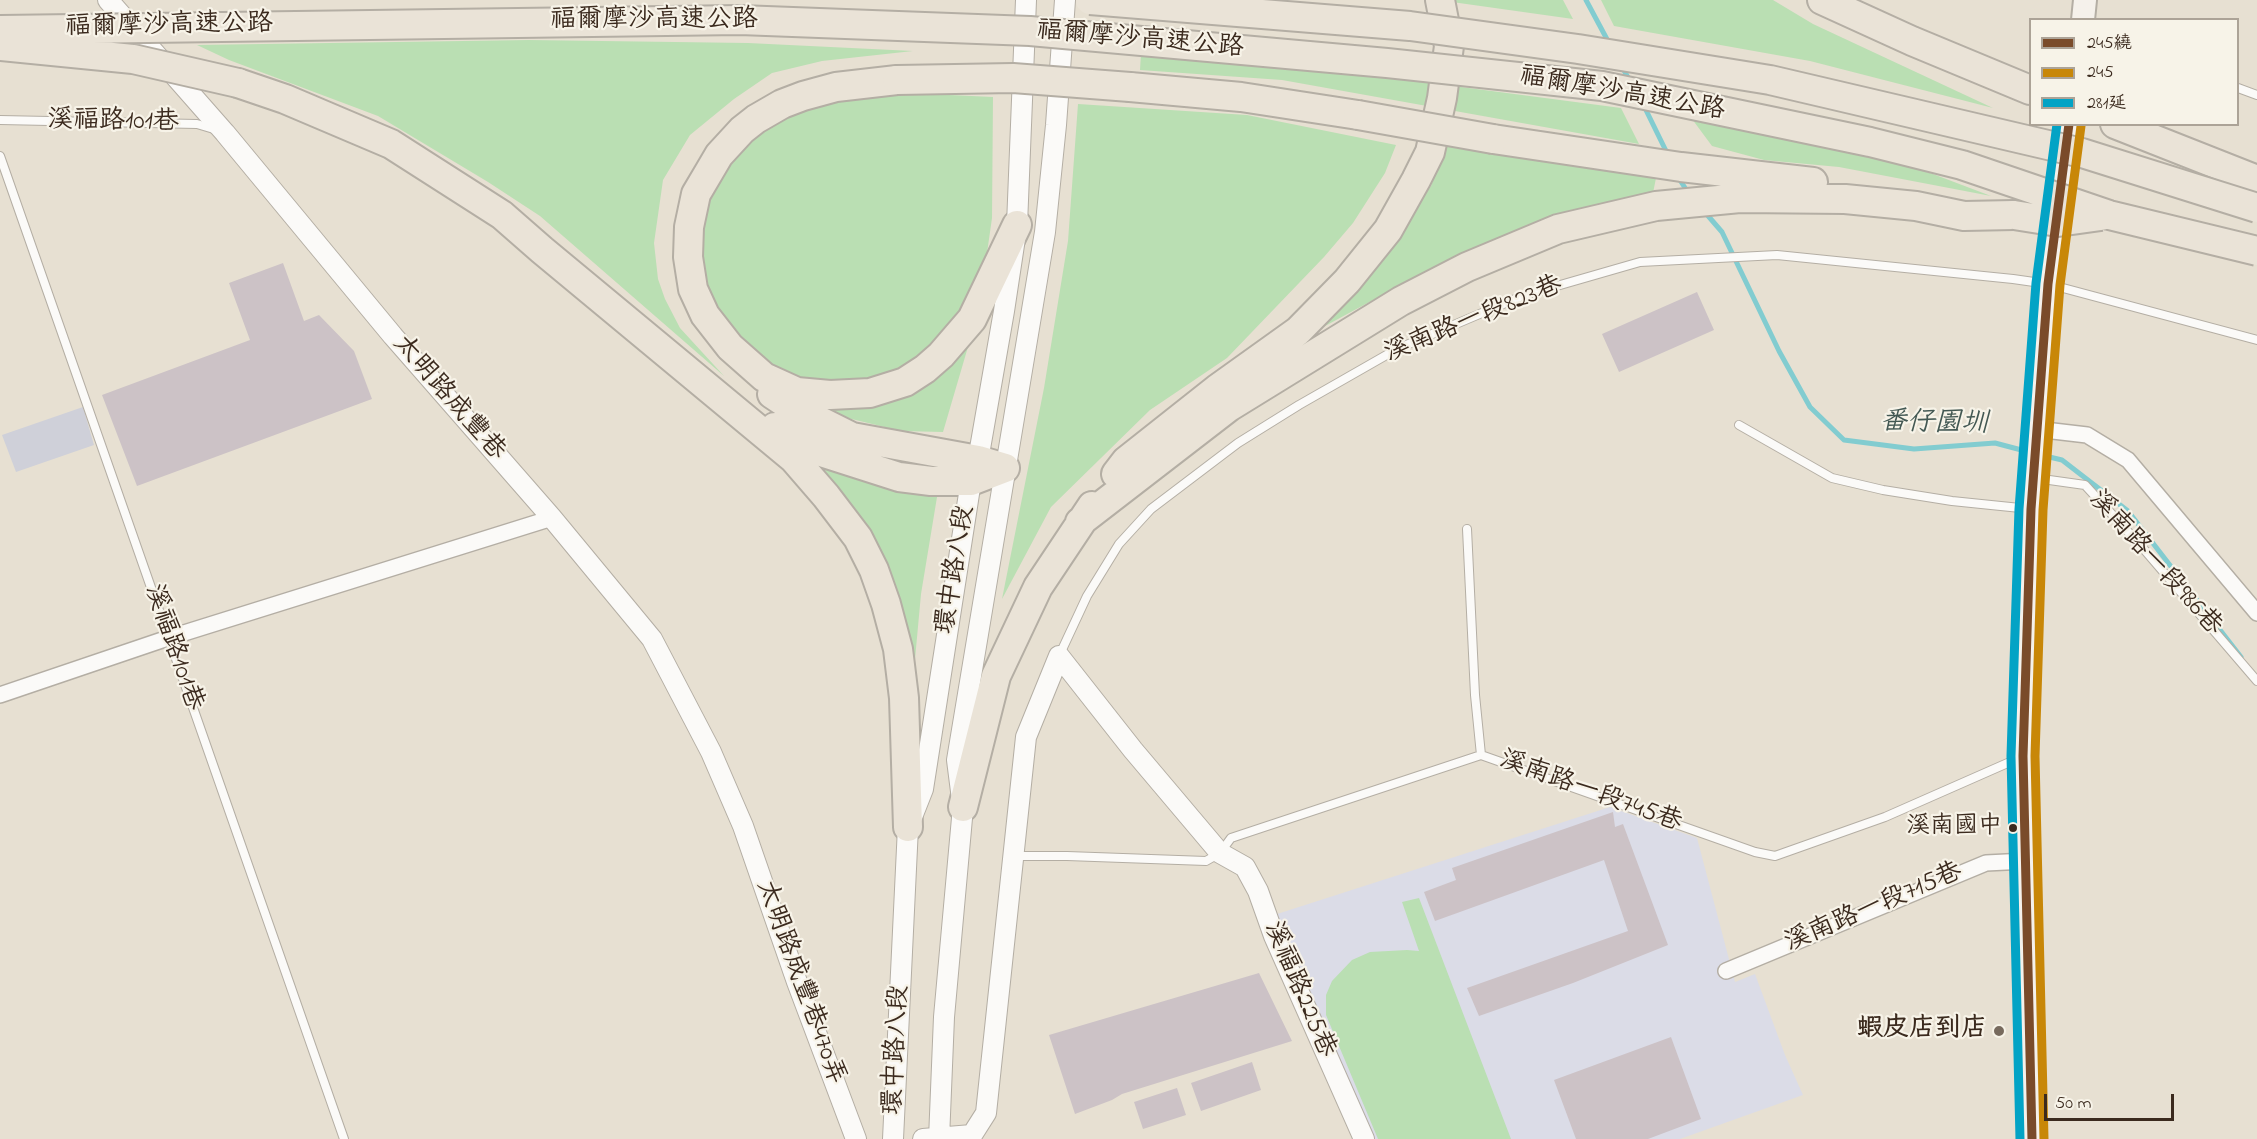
<!DOCTYPE html>
<html>
<head>
<meta charset="utf-8">
<style>
  body { margin:0 }
  #map { position:relative; width:2257px; height:1139px; overflow:hidden; background:#e7e0d2; font-family:"Indie Flower","LXGW WenKai TC",sans-serif }
  canvas { display:block }
  .legend { position:absolute; left:2029px; top:18px; width:210px; height:108px; box-sizing:border-box; background:#f7f3e8; border:2px solid #aca397; margin:0; padding:8px 10px; list-style:none; font-size:18px; color:#3b2a1e }
  .legend li { display:flex; align-items:center; gap:12px; height:30px }
  .legend b { width:30px; border:2px solid #aca397 }
  .scale { position:absolute; left:2044px; top:1094px; width:130px; height:27px; box-sizing:border-box; border:3px solid #3b2a1e; border-top:0; padding-left:8px; font-size:18px; line-height:21px; white-space:nowrap; color:#3b2a1e; -webkit-text-stroke:4px #f7f3e8; paint-order:stroke }
</style>
</head>
<body>
<div id="map">
<canvas width="2257" height="1139"></canvas>
<ul class="legend">
<li><b style="height:8px;background:#7a4b2a"></b>245繞</li>
<li><b style="height:8px;background:#c88708"></b>245</li>
<li><b style="height:8px;background:#03a3c5"></b>281延</li>
</ul>
<div class="scale">50 m</div>
</div>
<script>
const context = document.querySelector('canvas').getContext('2d');
context.lineJoin = 'round';
function fill(path, color) {
  context.fillStyle = color;
  context.fill(path, 'evenodd');
}
function shape(rows) {
  const path = new Path2D();
  for (const r of rows) {
    path.moveTo(r[0], r[1]);
    for (let i = 2; i < r.length; i += 2) path.lineTo(r[i], r[i + 1]);
  }
  return path;
}
function trace(path, color, width, dash) {
  context.strokeStyle = color;
  context.lineWidth = width;
  context.lineCap = dash ? 'butt' : 'round';
  context.setLineDash(dash || []);
  context.stroke(path);
}
function label(font, color, halo, rows, align = 'center') {
  context.font = font + ' "Indie Flower","LXGW WenKai TC",sans-serif';
  context.lineWidth = 4.5;
  context.setLineDash([]);
  context.textBaseline = 'middle';
  context.strokeStyle = halo;
  context.fillStyle = color;
  for (const [text, x, y, turn = 0] of rows) {
    context.save();
    context.translate(x, y);
    context.rotate((+turn || 0) * Math.PI / 180);
    context.textAlign = isNaN(turn) ? turn : align;
    if (halo) context.strokeText(text, 0, 0);
    context.fillText(text, 0, 0);
    context.restore();
  }
}
const built = shape([
  [1610,807,1697,838,1735,982,1755,974,1785,1055,1803,1095,1680,1139,1373,1139,1274,915]
]);
const industrial = shape([
  [83,407,94,445,16,472,2,435]
]);
const green = shape([
  [1452,0,1563,0,1573,19,1452,2],
  [1601,0,1773,0,1813,24,1993,108,1810,61,1614,26],
  [529,40,748,43,913,51,822,61,772,73,734,99,690,135,663,180,654,243,658,279,665,299,680,328,724,376,540,216,488,182,378,116,229,60,197,45],
  [1141,53,1423,82,1621,108,1639,144,1282,80,1140,70],
  [885,92,993,97,992,218,984,274,969,307,928,352,886,377,815,388,775,371,729,330,705,285,701,256,705,211,726,171,754,137,782,119,810,106],
  [1078,104,1247,115,1396,145,1385,173,1353,223,1324,257,1227,358,1150,410,1051,507,1002,599,1044,388,1068,241],
  [1692,119,1772,137,1868,154,1933,174,1991,196,1839,167,1764,160,1712,146],
  [1445,144,1656,178,1653,193,1495,242,1423,273,1314,332,1431,186],
  [970,340,943,432,901,431,831,414,795,397,832,405],
  [822,466,938,491,921,594,913,681,855,515],
  [1419,898,1511,1139,1378,1139,1326,1015,1326,995,1332,981,1352,960,1370,952,1407,950,1419,951,1402,902]
]);
const stream = shape([
  [1586,0,1609,43],
  [1621,65,1631,83],
  [1643,104,1668,155],
  [1678,177,1689,194],
  [1703,210,1722,232,1779,351,1810,407,1844,440,1914,449,1995,443,2029,452],
  [2041,455,2062,460,2128,511,2241,657]
]);
const building = shape([
  [283,263,304,321,319,315,354,351,372,399,137,486,102,395,250,340,229,283],
  [1697,292,1714,330,1619,372,1602,334],
  [1613,812,1615,827,1623,824,1668,945,1573,983,1479,1016,1467,988,1628,931,1604,860,1435,921,1424,892,1456,880,1452,868],
  [1259,973,1292,1041,1122,1094,1112,1100,1075,1114,1049,1035],
  [1671,1037,1701,1119,1648,1139,1576,1139,1554,1080],
  [1252,1062,1261,1090,1201,1111,1191,1083],
  [1177,1088,1186,1115,1143,1129,1134,1102]
]);
const service = shape([
  [2238,88,2257,95],
  [0,120,197,124,217,130],
  [0,156,344,1139],
  [1739,425,1832,478,1883,490,1952,501,2030,509],
  [2035,478,2085,485,2142,547,2257,681],
  [1467,529,1475,695,1481,755],
  [1060,654,1087,596,1119,544,1151,509,1238,443,1299,405,1397,349,1522,296,1640,262,1777,255,2013,279,2048,284,2257,340],
  [1013,856,1067,856,1206,861,1220,853,1231,838,1481,755,1755,852,1775,856,1885,817,2019,758]
]);
const minor = shape([
  [2036,429,2087,435,2128,460,2257,613],
  [0,695,168,638,552,518],
  [1726,971,1986,863,2026,861]
]);
const tertiary = shape([
  [108,0,225,133,393,336,552,518,652,639,711,752,743,826,797,982,856,1139],
  [1059,656,1133,750,1220,853,1245,867,1258,891,1274,936,1364,1139],
  [893,1139,908,827,923,789,971,481,978,460,1004,311,1017,225,1026,0],
  [923,1139,972,1135,986,1113,1026,737,1059,656],
  [939,1139,944,1017,963,807,957,760,1045,232,1056,125,1065,0]
]);
const secondary = shape([
  [2083,20,2085,0],
  [2032,1139,2023,756,2031,509,2048,284,2069,124]
]);
const motorway = shape([
  [1822,0,1912,41,2030,90],
  [897,80,836,87,803,96,782,104,756,119,742,130,719,155,709,172,696,194,689,227,688,257,693,289,705,315,730,347,764,377,797,392,830,395,870,393,905,382,925,369,941,355,972,319,1017,225],
  [238,83,285,99,391,144,502,215,542,250,794,459,826,496,858,538,874,570,886,604,898,649,904,698,908,827],
  [1130,87,1241,97,1358,115],
  [2115,124,2257,180],
  [1493,139,1681,167,1813,182],
  [772,394,790,406,852,437,978,460,1005,468],
  [775,427,824,453,899,477,931,481,971,481,1005,468],
  [1116,474,1126,461,1217,389,1298,331,1347,281,1388,230,1416,180,1430,152,1442,98,1449,46,1440,0],
  [1080,522,1229,407,1401,301,1467,267,1558,229,1656,206,1740,198,1845,199,1916,206,1964,216,2014,215],
  [963,807,996,676,1038,587,1092,506]
]);
const motorwayBridge = shape([
  [1090,0,1410,26,1578,49,1770,80,2082,153,2257,208],
  [0,30,740,20,1030,31,1387,63,1602,86,1870,142,1962,165,2109,215,2257,251],
  [0,46,133,59,238,83],
  [897,80,1013,78,1130,87],
  [1358,115,1493,139],
  [2014,215,2058,222,2101,216]
]);
const bus1 = shape([
  [2032,1139,2023,756,2031,509,2048,284,2069,124]
]);
const bus2 = shape([
  [2044,1139,2035,756,2043,510,2060,285,2081,126]
]);
const bus3 = shape([
  [2020,1139,2011,756,2019,509,2036,283,2057,124]
]);
const markers = [
  [2013,828,5,"#3b2a1e"],
  [1999,1031,6,"#776a5d"]
];
const busNames = [
  ["溪南國中",2002,828]
];
const streetNames = [
  ["福爾摩沙高速公路",654,22],
  ["福爾摩沙高速公路",169,27,-1],
  ["福爾摩沙高速公路",1140,41,5],
  ["福爾摩沙高速公路",1622,95,10],
  ["溪福路101巷",113,123,1],
  ["溪南路一段823巷",1474,321,-22],
  ["太明路成豐巷",448,399,49],
  ["溪南路一段986巷",2154,564,48],
  ["環中路八段",957,570,-81],
  ["溪福路101巷",172,648,71],
  ["溪南路一段745巷",1590,793,20],
  ["溪南路一段715巷",1874,909,-23],
  ["太明路成豐巷470弄",799,983,70],
  ["溪福路225巷",1298,990,67],
  ["環中路八段",898,1050,-87]
];
const poiNames = [
  ["蝦皮店到店",1987,1031]
];
const waterNames = [
  ["番仔園圳",1934,425,1]
];
fill(built, '#dbdce7');
fill(industrial, '#cfd0d9');
fill(green, '#badfb3');
trace(stream, '#82ccd0', 5);
fill(building, '#ccc2c6');
trace(service, '#b4aea4', 10);
trace(minor, '#b4aea4', 18);
trace(tertiary, '#b4aea4', 22);
trace(secondary, '#b4aea4', 26);
trace(motorway, '#b4aea4', 32);
trace(service, '#fbfaf8', 8);
trace(minor, '#fbfaf8', 15);
trace(tertiary, '#fbfaf8', 20);
trace(secondary, '#f5f1eb', 22);
trace(motorway, '#eae3d7', 28);
trace(motorwayBridge, '#b4aea4', 32, []);
trace(motorwayBridge, '#eae3d7', 28);
trace(bus1, '#7a4b2a', 9);
trace(bus2, '#c88708', 9);
trace(bus3, '#03a3c5', 9);
for (const [x, y, r, color] of markers) {
  const dot = new Path2D();
  dot.arc(x, y, r, 0, 2 * Math.PI);
  context.fillStyle = color;
  context.fill(dot);
  trace(dot, '#f7f3e8', 2);
}
label('24px', '#3b2a1e', '#f7f3e8', busNames, 'right');
label('26px', '#3b2a1e', '#f7f3e8', streetNames);
label('bold 26px', '#3b2a1e', '#f7f3e8', poiNames, 'right');
label('italic 27px', '#435853', '#f7f3e8', waterNames);
</script>
</body>
</html>
